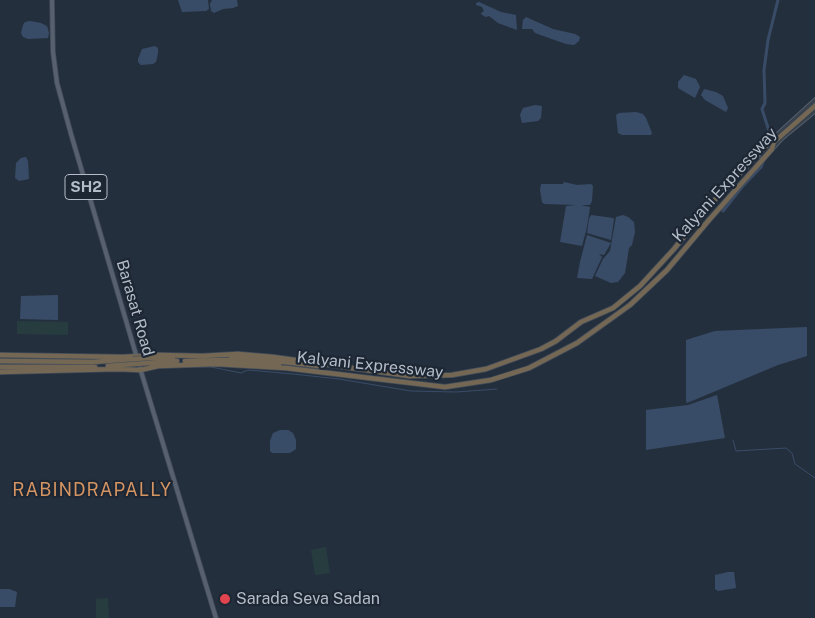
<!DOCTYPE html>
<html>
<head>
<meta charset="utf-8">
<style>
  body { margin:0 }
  canvas { display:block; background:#242f3e }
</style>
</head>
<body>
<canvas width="815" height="618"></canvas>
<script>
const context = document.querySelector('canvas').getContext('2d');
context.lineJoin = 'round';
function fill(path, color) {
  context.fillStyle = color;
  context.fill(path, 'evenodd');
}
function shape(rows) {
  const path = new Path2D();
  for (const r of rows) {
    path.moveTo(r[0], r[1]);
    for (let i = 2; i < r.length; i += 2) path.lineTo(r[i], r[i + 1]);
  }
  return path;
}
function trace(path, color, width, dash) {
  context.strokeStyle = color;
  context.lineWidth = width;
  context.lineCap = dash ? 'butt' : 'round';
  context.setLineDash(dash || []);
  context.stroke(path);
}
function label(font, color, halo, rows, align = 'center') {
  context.font = font + ' "Public Sans",sans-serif';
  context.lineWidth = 4.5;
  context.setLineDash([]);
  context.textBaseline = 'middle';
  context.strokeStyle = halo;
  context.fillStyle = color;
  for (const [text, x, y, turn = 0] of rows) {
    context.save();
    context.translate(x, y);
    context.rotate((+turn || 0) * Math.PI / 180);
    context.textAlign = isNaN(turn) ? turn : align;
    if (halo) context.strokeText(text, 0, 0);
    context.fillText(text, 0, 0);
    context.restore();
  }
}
const green = shape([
  [17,321,68,322,68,335,17,334],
  [326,547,330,573,315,575,311,550],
  [108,598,109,618,96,618,96,599]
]);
const water = shape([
  [178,0,208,0,209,9,206,11,182,12],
  [212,0,237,0,238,6,233,8,223,9,214,13,211,11,210,4],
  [479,2,501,12,516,15,517,30,498,23,489,16,486,17,482,15,481,13,484,11,482,7,476,5,476,3],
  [526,17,553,29,575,34,580,37,579,41,574,45,566,44,535,33,532,29,522,29,523,20],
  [30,21,41,23,47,26,49,33,48,38,28,39,23,37,21,33,23,25,25,22],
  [155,46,158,48,158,53,156,62,153,64,141,65,138,62,138,59,142,49],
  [684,75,696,79,700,87,695,98,678,88,678,82],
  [704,89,716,92,723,96,728,108,726,112,705,100,701,95],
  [535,105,542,106,541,118,538,121,522,123,520,115,523,108],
  [636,112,643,114,646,118,652,133,651,135,622,135,618,133,616,115,619,113],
  [26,157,28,161,29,179,19,181,15,178,16,163,21,158],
  [564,182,577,185,591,184,593,186,592,201,590,205,581,205,590,207,587,227,582,246,560,242,566,206,576,205,544,204,542,202,540,190,541,184,563,184],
  [591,215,613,218,614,219,611,240,587,233,589,219],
  [623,215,628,217,634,222,635,232,632,245,629,248,625,273,618,282,611,283,595,276,603,259,610,251,616,217],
  [587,235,611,243,604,255,599,254,602,257,592,279,577,278,580,262],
  [58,295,58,320,20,319,21,296],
  [807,327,807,356,778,365,687,403,686,401,686,340,715,331],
  [717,395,725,438,646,450,646,410,688,405],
  [280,430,288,430,293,433,296,440,296,449,290,453,272,453,270,451,270,441,273,433],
  [728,572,734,572,736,588,718,591,715,589,715,575],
  [0,589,9,589,17,592,15,607,0,607]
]);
const stream = shape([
  [188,367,211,367,241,373,248,370,293,374,339,379,411,391,456,392,497,389],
  [733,440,736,451,786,448,792,453,795,464,815,478]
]);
const canal = shape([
  [723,211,742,187,761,167,763,162,759,155,759,151,762,141,769,131,762,109,765,103,764,70,768,40,778,0]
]);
const minor = shape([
  [769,142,815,100],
  [772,149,782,138,815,111]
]);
const major = shape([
  [52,0,53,52,57,83,71,134,137,358],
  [140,368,216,618]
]);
const highway = shape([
  [0,355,123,357,159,355,202,356,238,354,273,357,409,376,452,375,486,369,541,349,556,341,581,322,613,308,640,286,674,249,708,207,767,145,774,140],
  [231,356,320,366,323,364],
  [149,358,173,358],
  [0,361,93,362,133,359],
  [185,361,227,360,279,365],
  [149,363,177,361],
  [108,366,134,364],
  [0,367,95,367],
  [0,372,118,369,140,370,158,366,216,364,286,368,445,387,491,380,529,368,577,343,630,305,667,270,709,220,772,149,774,142,815,106]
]);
const highwayBridge = shape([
  [133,359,149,358],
  [134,364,149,363]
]);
const markers = [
  [225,599,6,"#e0444e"]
];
const shields = [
  [86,187,42]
];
const shieldNames = [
  ["SH2",86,187]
];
const streetNames = [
  ["Kalyani Expressway",725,185,-48],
  ["Barasat Road",135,308,74],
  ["Kalyani Expressway",370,365,6]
];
const poiNames = [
  ["Sarada Seva Sadan",236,599]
];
const neighbourhoodNames = [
  ["RABINDRAPALLY",92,490]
];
fill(green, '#263c3f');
fill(water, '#394c67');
trace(stream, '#394c67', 1);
trace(canal, '#394c67', 3);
trace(minor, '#565f6c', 5);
trace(major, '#414a57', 5.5);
trace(highway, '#434c59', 6);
trace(minor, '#38414e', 3);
trace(major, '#56606e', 4);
trace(highway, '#746855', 4.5);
trace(highwayBridge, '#434c59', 6, []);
trace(highwayBridge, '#746855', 4.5);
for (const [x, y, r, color] of markers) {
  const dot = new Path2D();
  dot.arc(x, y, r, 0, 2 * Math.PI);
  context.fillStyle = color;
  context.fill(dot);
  trace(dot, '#1d2633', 2);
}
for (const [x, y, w] of shields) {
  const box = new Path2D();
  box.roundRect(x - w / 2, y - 12.5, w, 25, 4);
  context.fillStyle = '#1d2633';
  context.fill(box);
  trace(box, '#b4bcc9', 1);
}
label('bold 15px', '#b4bcc9', null, shieldNames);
label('16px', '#b4bcc9', '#1d2633', streetNames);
label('16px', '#b4bcc9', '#1d2633', poiNames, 'left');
context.letterSpacing = '1px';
label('18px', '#d59563', '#1d2633', neighbourhoodNames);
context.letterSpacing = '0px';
</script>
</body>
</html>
